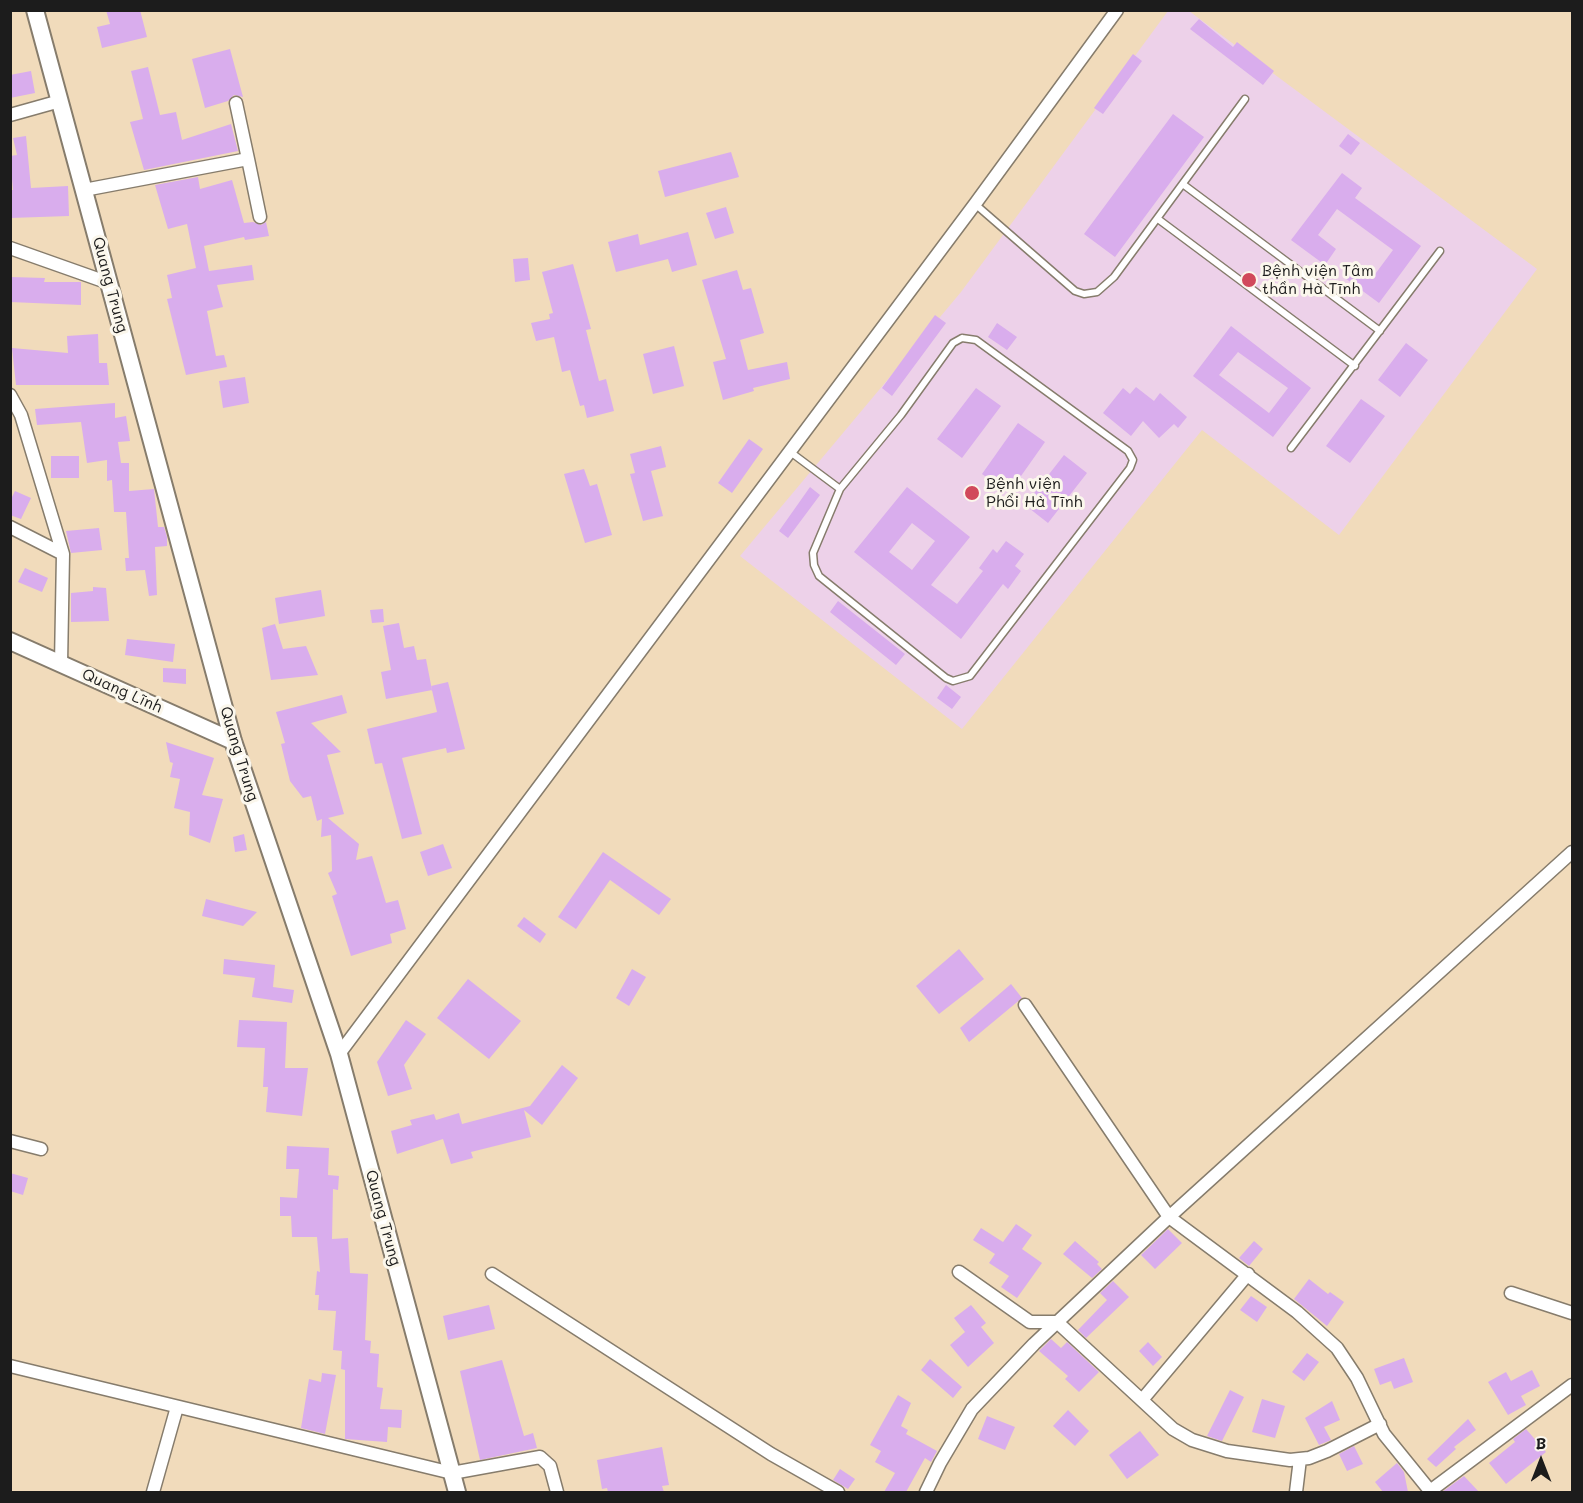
<!DOCTYPE html>
<meta charset="utf-8">
<style>
body{margin:0}
#map{position:relative;width:1583px;height:1503px;overflow:hidden;background:#f1dbbb;font-family:Mali,sans-serif}
canvas{display:block}
.frame{position:absolute;inset:0;border:12px solid #1c1c1c;pointer-events:none}
.north{position:absolute;left:1511px;top:1431px;width:60px;height:60px;-webkit-text-stroke:4px #fbf7ec;paint-order:stroke;rotate:0deg;font-size:16px;font-weight:700;line-height:24px;text-align:center;color:#1c1c1c}
.north::after{content:'';display:block;margin:auto;width:21px;height:27px;background:#1c1c1c;clip-path:polygon(50% 0,100% 100%,50% 72%,0 100%)}
</style>
<div id="map">
<canvas width="1583" height="1503"></canvas>
<div class="frame"></div>
<div class="north">B</div>
</div>
<script>
const ctx = document.querySelector('canvas').getContext('2d');
ctx.lineJoin = 'round';
function paint(path, color) { ctx.fillStyle = color; ctx.fill(path, 'evenodd'); }
const poly = rows => new Path2D(rows.map(r => 'M' + r).join(''));
function stroke(path, color, width, dash) { ctx.strokeStyle = color; ctx.lineWidth = width; ctx.lineCap = dash ? 'butt' : 'round'; ctx.setLineDash(dash || []); ctx.stroke(path); }
function label(font, color, halo, rows, align = 'center') {
  ctx.font = font + ' Mali,sans-serif'; ctx.lineWidth = 6; ctx.setLineDash([]); ctx.textBaseline = 'middle'; ctx.strokeStyle = halo; ctx.fillStyle = color; for (const [text, x, y, turn = 0] of rows) {
    ctx.save(); ctx.translate(x, y); ctx.rotate((+turn || 0) * Math.PI / 180); ctx.textAlign = isNaN(turn) ? turn : align; if (halo) ctx.strokeText(text, 0, 0); ctx.fillText(text, 0, 0); ctx.restore();
  }
}
paint(poly([
 [1168,11,1189,11,1537,269,1339,535,1202,430,962,729,740,556,961,292]
]), '#edd1e9');
paint(poly([
 [106,10,140,10,147,37,102,48,97,27,110,24],
 [1199,19,1233,47,1237,42,1274,71,1263,85,1190,29],
 [230,49,243,97,234,95,228,101,205,108,192,59],
 [1133,54,1142,61,1103,114,1094,108],
 [148,67,160,115,176,112,182,140,231,124,238,151,144,170,130,122,143,119,131,71],
 [31,71,35,93,10,98,10,75],
 [1173,114,1204,137,1115,257,1084,234],
 [1348,134,1360,143,1351,155,1339,146],
 [26,136,31,188,68,186,69,216,10,218,10,190,13,190,10,156,17,155,13,138],
 [731,152,739,177,665,197,658,171],
 [1342,173,1362,188,1355,198,1421,246,1379,303,1345,278,1355,264,1373,277,1393,250,1337,209,1318,235,1336,249,1325,265,1291,240],
 [198,177,200,189,232,180,244,223,253,222,261,225,266,222,269,236,245,240,244,237,204,246,209,271,252,265,254,280,217,285,223,307,207,311,216,356,224,355,227,367,186,375,167,299,172,298,167,275,196,268,187,224,168,229,155,185],
 [726,207,734,233,715,239,706,213],
 [688,232,697,265,672,272,668,259,616,272,608,242,638,234,640,245],
 [528,258,530,280,515,282,513,259],
 [573,264,591,329,586,330,599,381,606,379,614,411,587,418,584,405,580,406,570,370,562,372,554,337,536,341,531,323,550,319,549,314,553,313,542,272],
 [737,270,743,290,751,288,764,333,740,340,748,370,787,362,790,379,753,388,754,391,723,400,713,362,726,359,702,280],
 [10,277,45,278,44,282,81,282,81,305,10,302],
 [935,315,946,323,892,396,882,388],
 [997,323,1017,337,1007,350,988,337],
 [1231,326,1311,388,1273,437,1193,376],
 [1238,352,1288,388,1269,413,1219,375],
 [98,334,99,363,107,363,109,385,16,385,12,348,68,353,67,336],
 [1406,343,1428,360,1400,397,1378,380],
 [674,346,684,386,653,394,643,354],
 [245,377,249,403,223,408,219,381],
 [1136,387,1154,401,1160,393,1187,417,1178,428,1174,424,1159,438,1143,421,1131,436,1103,413,1123,388,1130,394],
 [976,388,1001,406,962,458,937,439],
 [1361,399,1385,416,1350,463,1326,446],
 [115,403,115,418,126,416,130,441,118,442,121,463,129,463,129,491,154,489,158,527,164,527,167,537,167,546,155,547,157,595,149,596,145,570,126,571,125,558,129,558,126,512,114,512,112,480,107,481,107,460,87,463,81,422,37,425,35,409],
 [1018,423,1045,442,1009,493,982,474],
 [749,439,763,449,732,493,718,483],
 [661,446,666,467,651,471,663,516,643,521,630,474,635,473,630,454],
 [1064,455,1087,473,1048,523,1025,505],
 [51,456,79,456,79,478,51,478],
 [584,469,590,486,597,484,612,535,585,543,564,474],
 [810,487,820,495,788,538,779,531],
 [907,487,970,537,931,585,957,604,983,571,979,568,993,549,997,553,1006,541,1024,554,1015,566,1021,571,1008,589,1003,584,961,639,854,552],
 [912,523,935,541,912,570,889,552],
 [15,491,31,498,21,519,10,515,10,501],
 [99,528,102,550,71,553,66,531],
 [25,568,48,578,42,592,18,582],
 [93,587,106,588,109,621,71,622,71,593,93,591],
 [321,590,325,616,279,624,275,598],
 [838,601,905,654,896,665,830,612],
 [383,609,384,622,372,623,370,610],
 [399,623,404,648,414,646,417,660,426,659,432,690,386,699,381,672,391,670,383,626],
 [275,624,283,649,306,646,318,675,271,680,262,628],
 [127,639,175,644,173,662,125,655],
 [163,668,186,669,186,684,163,682],
 [448,682,465,749,447,753,446,748,402,758,422,834,402,839,382,763,375,764,367,729,437,712,431,686],
 [946,685,961,697,952,709,937,698],
 [342,695,347,713,311,723,341,752,327,755,344,814,328,818,359,844,356,860,372,856,386,903,398,900,406,929,390,934,392,943,351,956,332,896,337,894,328,873,332,871,331,835,321,837,322,819,317,821,311,796,303,798,290,781,281,744,285,743,276,712],
 [166,742,214,758,202,795,223,799,210,843,189,835,190,812,174,808,180,779,170,777,173,763,170,762],
 [244,834,247,850,235,852,233,837],
 [443,844,452,868,428,876,420,852],
 [603,852,671,899,659,915,610,880,576,929,558,917],
 [206,899,257,912,243,926,202,916],
 [524,917,546,934,540,943,517,926],
 [959,949,984,979,939,1014,916,986],
 [224,959,275,965,273,987,294,990,292,1003,252,997,255,978,223,974],
 [632,969,646,977,629,1006,616,998],
 [468,979,521,1021,489,1059,437,1018],
 [1011,984,1022,998,969,1042,960,1028],
 [239,1020,287,1022,285,1068,308,1068,302,1116,266,1112,268,1087,263,1087,265,1048,237,1047],
 [406,1020,426,1034,404,1065,412,1089,388,1096,377,1062],
 [562,1065,578,1078,542,1125,524,1110,531,1137,471,1152,473,1158,451,1164,443,1139,397,1154,391,1131,412,1125,410,1120,434,1114,436,1120,459,1113,462,1124,530,1106],
 [287,1146,329,1148,328,1175,339,1176,338,1190,333,1189,332,1239,348,1238,350,1273,368,1274,365,1340,371,1341,370,1353,379,1354,377,1387,383,1388,380,1409,402,1410,401,1428,388,1427,387,1442,345,1439,345,1370,341,1369,342,1351,333,1350,336,1311,318,1310,319,1295,315,1295,317,1271,320,1272,317,1237,292,1237,291,1216,280,1216,280,1197,297,1198,299,1169,286,1169],
 [10,1173,28,1178,23,1195,10,1191],
 [1016,1224,1032,1235,1022,1249,1042,1263,1017,1298,1001,1287,1009,1276,989,1263,995,1254,973,1240,981,1228,1003,1242],
 [1168,1229,1182,1243,1155,1269,1141,1255],
 [1075,1241,1099,1262,1097,1264,1102,1269,1092,1278,1063,1254],
 [1254,1241,1263,1249,1249,1266,1239,1258],
 [1309,1279,1328,1294,1330,1292,1344,1302,1327,1326,1294,1299],
 [1113,1281,1129,1297,1086,1338,1078,1330,1107,1300,1100,1293],
 [1251,1296,1267,1307,1257,1322,1240,1310],
 [489,1305,495,1329,448,1340,443,1316],
 [971,1305,986,1323,981,1327,994,1343,968,1367,950,1345,965,1332,954,1318],
 [1051,1339,1061,1348,1067,1342,1099,1372,1079,1392,1065,1379,1068,1376,1039,1351],
 [1148,1342,1162,1357,1153,1366,1139,1351],
 [1307,1353,1319,1362,1304,1381,1292,1372],
 [1404,1358,1413,1382,1394,1389,1391,1381,1380,1385,1374,1369],
 [930,1359,962,1387,953,1398,921,1370],
 [502,1360,524,1436,533,1433,537,1448,480,1460,460,1371],
 [1532,1370,1540,1386,1521,1396,1526,1405,1508,1415,1488,1382,1506,1372,1511,1381],
 [322,1373,336,1375,325,1434,301,1428,309,1379,321,1382],
 [1230,1390,1244,1397,1222,1441,1207,1436],
 [898,1395,911,1403,901,1426,908,1430,906,1434,937,1451,931,1462,925,1458,906,1492,884,1492,895,1473,875,1462,881,1451,870,1445],
 [1262,1399,1285,1406,1275,1438,1252,1432],
 [1332,1401,1340,1420,1324,1427,1331,1440,1319,1445,1305,1418],
 [1068,1410,1089,1431,1075,1446,1053,1426],
 [987,1416,1015,1427,1005,1450,978,1439],
 [1468,1419,1476,1430,1454,1447,1456,1449,1436,1467,1427,1459],
 [1526,1429,1546,1452,1506,1484,1489,1463,1515,1442,1513,1439],
 [1140,1431,1159,1455,1127,1479,1109,1455],
 [1354,1446,1363,1464,1347,1471,1339,1454],
 [662,1447,669,1485,662,1486,664,1492,608,1492,607,1488,602,1489,597,1460],
 [1397,1463,1404,1472,1408,1492,1383,1492,1375,1482],
 [840,1469,855,1479,848,1489,833,1480],
 [1464,1476,1479,1492,1442,1492]
]), '#d9aded');
const lane = poly([
 [1184,185,1380,331],
 [975,204,1075,291,1084,294,1097,292,1114,277,1245,99],
 [1158,219,1355,366],
 [962,338,976,340,1128,451,1133,460,1130,468,970,676,953,681,946,678,819,576,814,565,813,553,840,489,901,415,953,343,962,338],
 [1291,448,1440,251],
 [789,451,840,489]
]);
const street = poly([
 [236,103,248,159],
 [10,115,60,101],
 [84,190,248,159,260,217],
 [10,248,109,283],
 [10,395,21,415,63,554,61,664],
 [10,527,63,554],
 [1025,1005,1169,1217,1297,1312,1337,1348,1357,1378,1384,1434,1431,1492],
 [339,1054,975,204,1117,10],
 [10,1141,41,1149],
 [959,1272,1030,1322,1057,1322,1173,1429,1192,1440,1227,1451,1290,1460,1309,1458,1327,1451,1380,1424],
 [492,1274,771,1454,838,1492],
 [1511,1293,1572,1313],
 [10,1366,452,1473,540,1457,550,1466,557,1492],
 [1142,1400,1248,1274],
 [1430,1491,1572,1385],
 [153,1492,177,1407],
 [926,1492,940,1463,972,1409,1034,1344,1169,1217,1572,852],
 [1296,1492,1300,1459]
]);
const secondary = poly([
 [35,10,233,741,339,1054,457,1492],
 [10,641,233,741]
]);
stroke(lane, '#867c6c', 9);
stroke(street, '#867c6c', 15);
stroke(secondary, '#867c6c', 20);
stroke(lane, '#fff', 6);
stroke(street, '#fff', 12);
stroke(secondary, '#fff', 16);
for (const [x, y, r, color] of [
 [1249,280,8,"#d1495b"],
 [972,493,8,"#d1495b"]
]) { const dot = new Path2D(); dot.arc(x, y, r, 0, 2 * Math.PI); ctx.fillStyle = color; ctx.fill(dot); stroke(dot, '#fbf7ec', 2); }
label('16px', '#1c1c1c', '#fbf7ec', [
 ["Bệnh viện Tâm",1262,271],
 ["thần Hà Tĩnh",1262,289],
 ["Bệnh viện",986,484],
 ["Phổi Hà Tĩnh",986,502]
], 'left');
label('16px', '#1c1c1c', '#fbf7ec', [
 ["Quang Trung",110,285,75],
 ["Quang Lĩnh",122,691,24],
 ["Quang Trung",239,754,73],
 ["Quang Trung",383,1218,75]
]);
</script>
